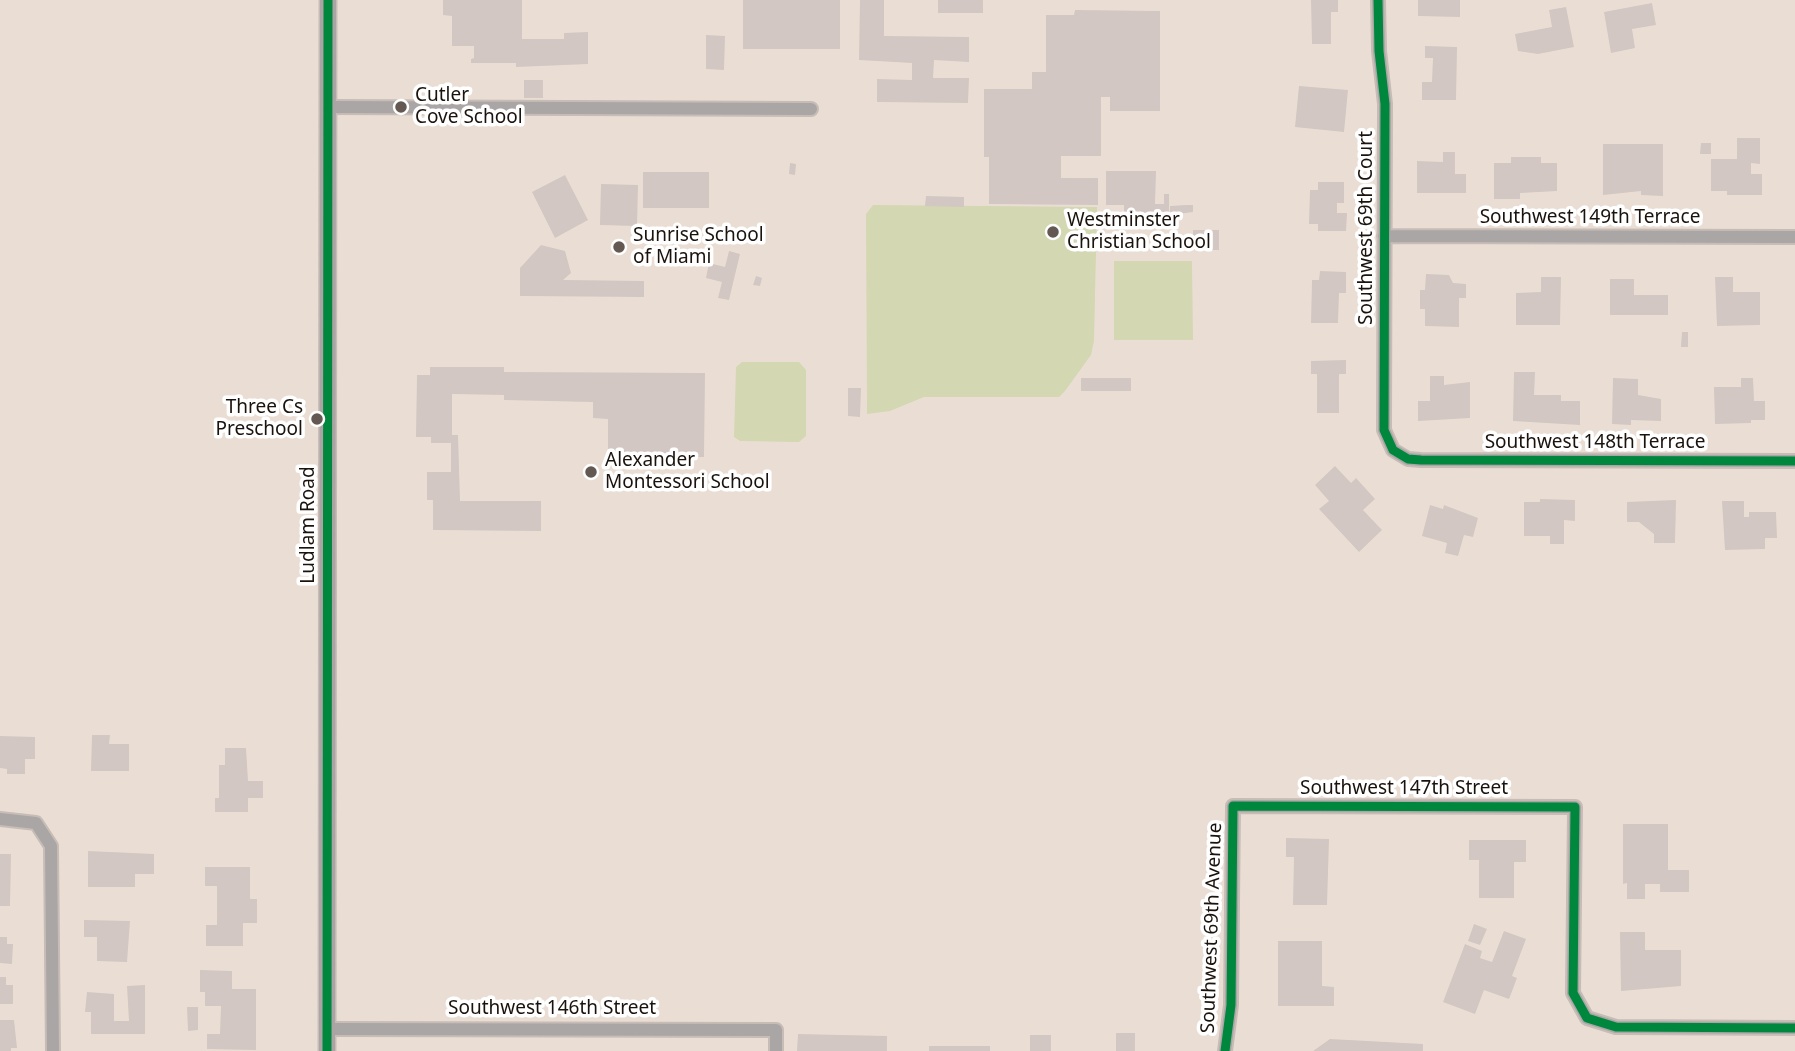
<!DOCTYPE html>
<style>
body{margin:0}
canvas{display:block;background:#eaded4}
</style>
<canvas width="1795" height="1051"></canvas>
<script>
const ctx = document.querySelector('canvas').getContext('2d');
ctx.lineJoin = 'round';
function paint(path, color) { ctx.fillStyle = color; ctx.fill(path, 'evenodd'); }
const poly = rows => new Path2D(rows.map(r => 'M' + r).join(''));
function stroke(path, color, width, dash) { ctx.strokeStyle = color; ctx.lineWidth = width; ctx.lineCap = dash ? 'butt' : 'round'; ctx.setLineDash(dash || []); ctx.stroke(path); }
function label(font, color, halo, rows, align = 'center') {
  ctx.font = font + ' "Noto Sans",sans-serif'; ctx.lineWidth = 7; ctx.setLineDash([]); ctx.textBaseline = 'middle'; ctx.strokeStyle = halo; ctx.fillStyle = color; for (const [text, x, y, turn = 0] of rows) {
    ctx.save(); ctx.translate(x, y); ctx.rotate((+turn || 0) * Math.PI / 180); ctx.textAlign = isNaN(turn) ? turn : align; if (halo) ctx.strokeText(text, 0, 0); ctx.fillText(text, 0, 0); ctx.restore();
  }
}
paint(poly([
 [873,205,1097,207,1094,341,1091,355,1065,391,1059,397,924,397,890,411,867,414,866,214],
 [1114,261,1192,261,1193,340,1114,340],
 [742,362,799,362,806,370,806,436,799,442,740,441,734,437,736,367]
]), '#d3d7b2');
paint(poly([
 [443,0,522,0,522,39,564,39,564,33,588,32,588,64,516,67,516,63,471,63,471,59,474,58,474,46,452,46,452,16,443,15],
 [743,0,840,0,840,49,743,49],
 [860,0,884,0,884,36,969,37,969,62,934,60,933,78,969,78,968,103,877,102,877,79,912,80,912,63,859,60],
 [938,0,983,0,983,13,938,13],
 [1311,0,1338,0,1338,12,1331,12,1331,44,1312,44],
 [1418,0,1460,0,1460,17,1418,16],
 [1652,3,1656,25,1632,29,1635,48,1611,53,1604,12],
 [1566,7,1574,47,1538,54,1518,51,1515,34,1552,27,1549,10],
 [1075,10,1160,11,1160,111,1110,111,1110,97,1101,97,1101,156,1061,156,1061,178,1098,178,1098,205,989,204,989,157,984,157,984,89,1032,89,1032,72,1046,72,1046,15,1074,15],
 [706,35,725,36,724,70,706,69],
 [1425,46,1457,47,1456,100,1422,100,1422,82,1432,82,1433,58,1425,58],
 [524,80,543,80,543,98,524,98],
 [1299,86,1348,90,1344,132,1295,127],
 [1737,138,1760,138,1760,164,1751,163,1751,174,1762,174,1762,195,1727,195,1727,191,1711,191,1711,159,1737,159],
 [1701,143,1711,143,1711,154,1700,154],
 [1603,144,1663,144,1663,196,1641,195,1641,191,1603,195],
 [1443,152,1455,152,1455,174,1466,174,1466,193,1417,193,1417,161,1443,162],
 [1511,157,1541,157,1541,163,1557,163,1557,191,1520,193,1520,199,1494,199,1494,163,1511,163],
 [790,163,796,164,795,175,789,174],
 [1106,171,1156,171,1155,204,1164,204,1164,194,1169,194,1169,216,1124,216,1124,205,1106,205],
 [643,172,709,172,709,208,643,208],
 [565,175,588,220,555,238,532,192],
 [1318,182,1344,182,1344,203,1337,203,1337,213,1347,213,1346,231,1318,231,1318,224,1309,224,1310,190,1318,190],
 [601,184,638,185,637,226,600,225],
 [926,196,964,197,964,207,925,206],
 [1187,205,1193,205,1193,212,1170,215,1170,206],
 [1193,230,1219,230,1219,250,1193,250],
 [541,245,565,251,571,273,563,280,644,281,644,297,520,296,520,268],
 [729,251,740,254,729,300,718,298,722,282,706,278,709,263,725,267],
 [1320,271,1346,272,1346,293,1339,293,1338,323,1311,323,1312,280,1319,280],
 [1426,274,1449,275,1453,283,1466,284,1466,298,1459,298,1459,327,1425,326,1425,309,1420,309,1420,290,1425,290],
 [756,276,762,278,760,286,753,285],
 [1541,277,1561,277,1560,325,1516,325,1516,293,1541,292],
 [1715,277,1733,277,1733,292,1760,292,1760,325,1717,326],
 [1610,279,1634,279,1634,295,1668,295,1668,315,1610,315],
 [1682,332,1688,332,1688,347,1681,347],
 [1346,360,1346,374,1339,374,1339,413,1317,413,1317,374,1311,374,1311,361],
 [430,367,504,367,504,372,705,373,704,457,608,456,608,419,593,418,593,402,504,400,504,395,452,394,452,435,458,435,460,501,541,501,541,531,433,530,433,500,427,500,427,472,451,472,451,443,431,443,431,437,416,437,417,375,430,375],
 [1514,372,1535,372,1534,395,1561,395,1561,401,1580,401,1580,425,1513,421],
 [1430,376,1444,376,1444,385,1470,382,1470,418,1418,421,1418,401,1430,401],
 [1081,378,1131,378,1131,391,1081,391],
 [1613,378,1638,379,1638,395,1661,399,1661,421,1631,420,1631,425,1612,424],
 [1741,378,1753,378,1754,401,1765,401,1765,420,1751,420,1751,423,1715,424,1714,387,1741,387],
 [848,388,861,388,860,417,848,416],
 [1335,466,1351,483,1356,478,1375,499,1363,510,1382,530,1359,552,1319,509,1329,501,1315,485],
 [1540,499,1575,500,1575,521,1564,520,1564,544,1550,544,1550,536,1524,536,1524,502,1540,502],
 [1676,500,1675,543,1654,543,1654,534,1639,522,1627,522,1627,502],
 [1722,501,1744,501,1744,517,1749,517,1749,512,1776,512,1777,538,1765,538,1765,549,1725,550],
 [1430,505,1443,509,1444,505,1478,518,1473,537,1464,535,1458,556,1445,553,1447,543,1422,536],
 [92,735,110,735,109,744,129,744,129,771,91,771],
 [0,736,35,737,35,759,25,759,25,774,7,774,7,769,0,768],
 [225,748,246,748,248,781,263,781,263,798,248,798,248,812,215,812,215,798,219,798,219,765,225,765],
 [1623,824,1668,824,1668,870,1689,870,1689,892,1660,892,1660,884,1645,884,1645,899,1627,899,1627,883,1623,884],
 [1286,838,1329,839,1327,905,1293,905,1294,857,1286,857],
 [1469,840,1526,840,1526,862,1514,862,1514,898,1479,898,1479,860,1469,860],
 [88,851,154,854,154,874,135,874,135,887,88,887],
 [0,854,11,854,10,906,0,906],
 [205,867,250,867,250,899,257,899,257,923,243,923,243,946,206,946,206,925,217,925,217,886,205,886],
 [84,920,130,921,127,962,97,961,97,937,84,937],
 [1474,924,1487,929,1480,945,1468,941],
 [1504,931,1526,939,1512,976,1517,978,1509,999,1484,990,1475,1014,1443,1002,1465,944,1482,951,1480,958,1492,962],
 [1620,932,1645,932,1645,950,1681,950,1681,986,1621,991],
 [0,937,7,937,7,944,13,944,12,964,0,963],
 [1278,941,1322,941,1322,986,1334,987,1334,1006,1278,1006],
 [200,970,232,971,232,989,256,989,256,1050,207,1049,207,1034,220,1034,221,1006,205,1006,205,992,200,992],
 [0,977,6,977,6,985,13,985,13,1004,0,1004],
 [145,985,145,1034,91,1034,91,1012,85,1012,87,992,114,994,114,1021,129,1021,127,986],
 [187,1007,198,1007,198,1030,188,1031],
 [0,1020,14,1020,17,1048,11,1048,11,1051,0,1051],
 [1116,1033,1135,1033,1135,1051,1116,1051],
 [798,1034,887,1036,887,1051,797,1051],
 [1030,1035,1051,1035,1051,1051,1030,1051],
 [1330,1039,1423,1044,1423,1051,1313,1051],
 [929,1046,990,1046,990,1051,929,1051]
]), '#d2c7c2');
const street = poly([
 [1378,0,1379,51,1385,104,1384,430,1393,450,1408,459,1421,460,1795,461],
 [328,107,811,109],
 [1384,236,1795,237],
 [0,819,36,823,51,846,53,1051],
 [327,1029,776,1030,776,1051],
 [1225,1051,1231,1005,1233,806,1575,807,1573,993,1587,1018,1616,1027,1795,1028]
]);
const secondary = poly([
 [327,1051,328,0]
]);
stroke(street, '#c7bdb6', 16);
stroke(secondary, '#c7bdb6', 19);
stroke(street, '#aaa6a6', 12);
stroke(secondary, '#aaa5a4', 16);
stroke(poly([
 [1378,0,1379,51,1385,104,1384,430,1393,450,1408,459,1421,460,1795,461],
 [327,1051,328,0],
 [1225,1051,1231,1005,1233,806,1575,807,1573,993,1587,1018,1616,1027,1795,1028]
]), '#00873e', 9);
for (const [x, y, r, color] of [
 [401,107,7,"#635952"],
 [1053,232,7,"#635952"],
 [619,247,7,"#635952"],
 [317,419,7,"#635952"],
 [591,472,7,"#635952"]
]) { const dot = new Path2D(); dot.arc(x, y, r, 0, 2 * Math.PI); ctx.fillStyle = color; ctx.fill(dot); stroke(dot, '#fff', 2.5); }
label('19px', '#1a120c', '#fff', [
 ["Cutler",415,96],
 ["Cove School",415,118],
 ["Westminster",1067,221],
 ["Christian School",1067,243],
 ["Sunrise School",633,236],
 ["of Miami",633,258],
 ["Three Cs",303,408,"right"],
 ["Preschool",303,430,"right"],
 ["Alexander",605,461],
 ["Montessori School",605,483]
], 'left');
label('19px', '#1a120c', '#fff', [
 ["Southwest 149th Terrace",1590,218],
 ["Southwest 69th Court",1367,228,-90],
 ["Southwest 148th Terrace",1595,443],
 ["Ludlam Road",309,525,-90],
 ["Southwest 147th Street",1404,789],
 ["Southwest 69th Avenue",1212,928,-88],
 ["Southwest 146th Street",552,1009]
]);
</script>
